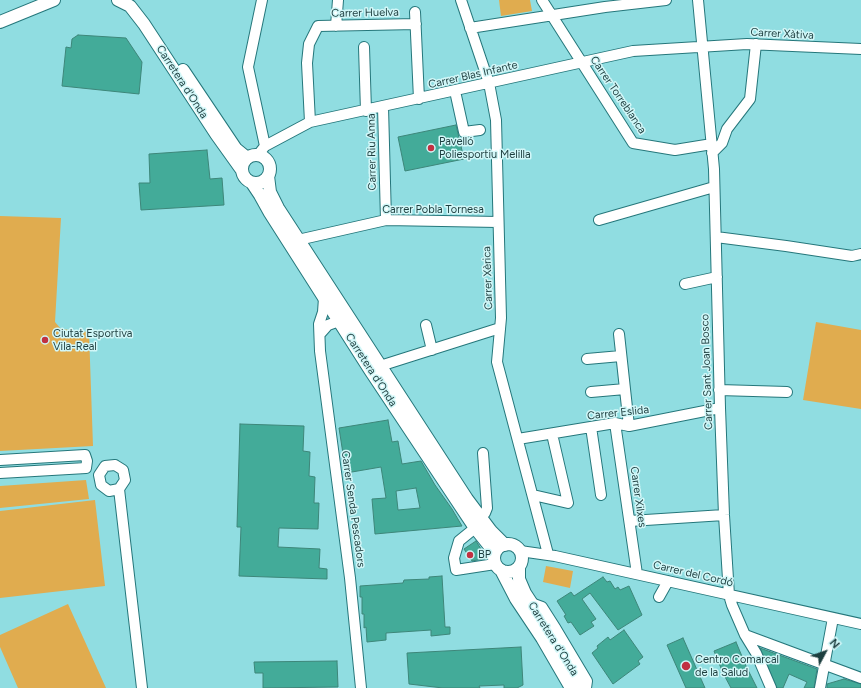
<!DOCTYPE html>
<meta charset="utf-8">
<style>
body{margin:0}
#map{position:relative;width:861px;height:688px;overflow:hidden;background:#90dde1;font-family:Figtree,sans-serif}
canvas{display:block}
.north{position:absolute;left:805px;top:632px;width:40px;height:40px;-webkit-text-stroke:3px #d2f7f8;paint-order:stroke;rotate:49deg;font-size:11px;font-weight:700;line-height:16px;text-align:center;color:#1d3e3f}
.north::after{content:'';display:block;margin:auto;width:14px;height:18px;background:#1d3e3f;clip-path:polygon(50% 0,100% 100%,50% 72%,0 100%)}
</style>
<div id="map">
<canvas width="861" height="688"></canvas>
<div class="north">N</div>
</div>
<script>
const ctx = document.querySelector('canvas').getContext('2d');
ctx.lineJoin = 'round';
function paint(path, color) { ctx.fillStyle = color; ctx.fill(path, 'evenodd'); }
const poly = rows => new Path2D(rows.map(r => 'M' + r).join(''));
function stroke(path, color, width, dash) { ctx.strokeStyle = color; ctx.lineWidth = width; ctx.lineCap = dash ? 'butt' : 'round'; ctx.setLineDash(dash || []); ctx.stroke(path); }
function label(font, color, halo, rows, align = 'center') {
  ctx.font = font + ' Figtree,sans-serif'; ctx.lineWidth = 3; ctx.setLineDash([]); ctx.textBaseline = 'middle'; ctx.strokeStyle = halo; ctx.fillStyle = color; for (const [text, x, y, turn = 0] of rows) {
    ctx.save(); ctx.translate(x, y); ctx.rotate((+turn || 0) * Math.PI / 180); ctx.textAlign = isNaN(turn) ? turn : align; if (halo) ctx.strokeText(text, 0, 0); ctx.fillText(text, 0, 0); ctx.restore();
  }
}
paint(poly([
 [499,0,530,0,532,11,501,16],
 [0,216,61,218,55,322,61,329,89,332,93,446,0,451],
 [816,322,861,330,861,409,803,400],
 [86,480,89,499,0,508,0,486],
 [95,500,105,586,0,598,0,511],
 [546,566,573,571,570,588,543,582],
 [68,604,106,688,18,688,0,647,0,635]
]), '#e0ac4f');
const building = poly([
 [78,35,126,38,142,62,139,94,62,86,66,47,71,48,72,39,78,35],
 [456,125,464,159,405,171,398,137,456,125],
 [207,150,210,179,222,178,224,205,141,210,139,183,150,183,149,154,207,150],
 [388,420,392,442,398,441,402,464,421,461,435,485,452,509,462,526,375,534,372,499,386,498,381,467,346,473,339,428,388,420],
 [416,488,420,508,398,510,396,491,416,488],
 [240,424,304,426,303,451,310,452,309,476,315,477,314,503,319,503,318,529,279,528,278,547,320,549,319,568,327,569,327,579,239,576,241,527,237,527,240,424],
 [476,541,486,557,483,559,472,561,464,549,476,541],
 [442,576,445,627,450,627,450,634,431,636,431,630,386,633,386,640,367,642,366,627,364,628,364,614,362,614,362,597,360,597,360,586,403,583,404,580,429,579,429,577,442,576],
 [603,577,607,582,610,581,615,589,618,587,620,590,629,586,642,615,618,630,590,593,582,599,596,619,591,622,594,626,580,635,571,622,568,623,564,616,566,615,557,601,571,592,574,596,603,577],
 [624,630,643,657,638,661,640,664,613,684,592,653,598,648,597,646,608,637,610,640,624,630],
 [683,638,705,688,686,688,667,645,683,638],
 [736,642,746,666,757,688,731,688,723,673,714,651,736,642],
 [521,647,523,685,517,688,504,688,504,685,479,686,480,688,443,688,409,684,407,653,521,647],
 [760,648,817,669,814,688,804,688,807,682,789,674,783,688,777,688,760,648],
 [337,661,338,687,263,688,263,673,255,673,254,662,337,661],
 [844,679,861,684,861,688,827,688,827,684,844,679]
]);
paint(building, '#43ab99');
stroke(building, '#3d8679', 1);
const minor = poly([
 [262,0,248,67,265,146],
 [461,0,489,83,496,120,501,318,497,362,548,554],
 [542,0,633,143,675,150,712,144],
 [698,0,714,169,720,408,724,515,729,595,732,605,745,635,756,653,771,688],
 [415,12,419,99],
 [336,26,338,0],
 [470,28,605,7,666,0],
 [364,47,366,111],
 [455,91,464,132,480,130],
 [383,107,386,220],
 [310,122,307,63,309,44,318,26,416,24],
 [712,153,722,143,727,129,750,99,756,44],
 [258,155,265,146,310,122,633,51,747,44,861,49],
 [599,220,714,187],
 [716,237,786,246,852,256,861,254],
 [298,240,386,220,498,222],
 [685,284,717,277],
 [324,298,323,312,319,324,320,351,350,578,361,688],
 [426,325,432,350],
 [320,334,328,325,339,321],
 [619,334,629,426],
 [587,359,621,356],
 [380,366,500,328],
 [719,390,787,392],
 [591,392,625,389],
 [615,423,637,574],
 [591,427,601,495],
 [518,439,615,423,629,426,720,408],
 [0,460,85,455,87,461,86,468,0,473],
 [115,465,123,470,125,480,119,489,109,491,101,485,99,475,105,466,115,465],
 [119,489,142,688],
 [533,495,568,503,552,434],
 [480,517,485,513,487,508,483,453],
 [630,521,724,515],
 [475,528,459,541,454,558,456,570,495,564],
 [520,551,555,556,861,624],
 [659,597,668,581],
 [531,603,542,607,556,629,587,681,586,688],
 [745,635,861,678],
 [820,688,833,618]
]);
const major = poly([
 [118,0,130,6,144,24,216,134,241,169],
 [0,22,54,0],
 [183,70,236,149,247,158],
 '242 169a14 14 0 1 1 28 0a14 14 0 1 1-28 0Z',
 [268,176,270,192,278,208,467,499,491,531,505,545],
 [252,183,260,195,270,213,370,370,459,504,475,528,495,553],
 '494 558a14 14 0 1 1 28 0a14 14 0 1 1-28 0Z',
 [519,567,519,579,525,593,551,633,583,688],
 [501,570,516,599,542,638,571,688]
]);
stroke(minor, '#25777b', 12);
stroke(major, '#25777b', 14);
stroke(minor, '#fff', 10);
stroke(major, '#fff', 12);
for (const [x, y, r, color] of [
 [431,148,4,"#c13141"],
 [45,340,4,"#c13141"],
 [470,555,4,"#c13141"],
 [686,666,5,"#c13141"]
]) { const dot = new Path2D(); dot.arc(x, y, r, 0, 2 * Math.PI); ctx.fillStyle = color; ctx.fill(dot); stroke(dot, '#d2f7f8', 1.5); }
label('11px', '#1d3e3f', '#d2f7f8', [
 ["Carrer Huelva",365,13,-1],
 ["Carrer Xàtiva",782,34,3],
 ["Carrer Blas Infante",473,75,-13],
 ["Carretera d'Onda",182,82,57],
 ["Carrer Torreblanca",618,95,56],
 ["Carrer Riu Anna",372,152,-91],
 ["Carrer Pobla Tornesa",433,210],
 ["Carrer Xèrica",488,278,-92],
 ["Carretera d'Onda",371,370,57],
 ["Carrer Sant Joan Bosco",707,372,-92],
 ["Carrer Eslida",618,413,-6],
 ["Carrer Xilxes",638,497,82],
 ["Carrer Senda Pescadors",353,509,82],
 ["Carrer del Cordó",693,574,13],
 ["Carretera d'Onda",553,639,58]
]);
label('11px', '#1d3e3f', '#d2f7f8', [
 ["Pavelló",439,142],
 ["Poliesportiu Melilla",439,155],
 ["Ciutat Esportiva",53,334],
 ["Vila-Real",53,347],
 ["BP",478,555],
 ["Centro Comarcal",695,660],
 ["de la Salud",695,673]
], 'left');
</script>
